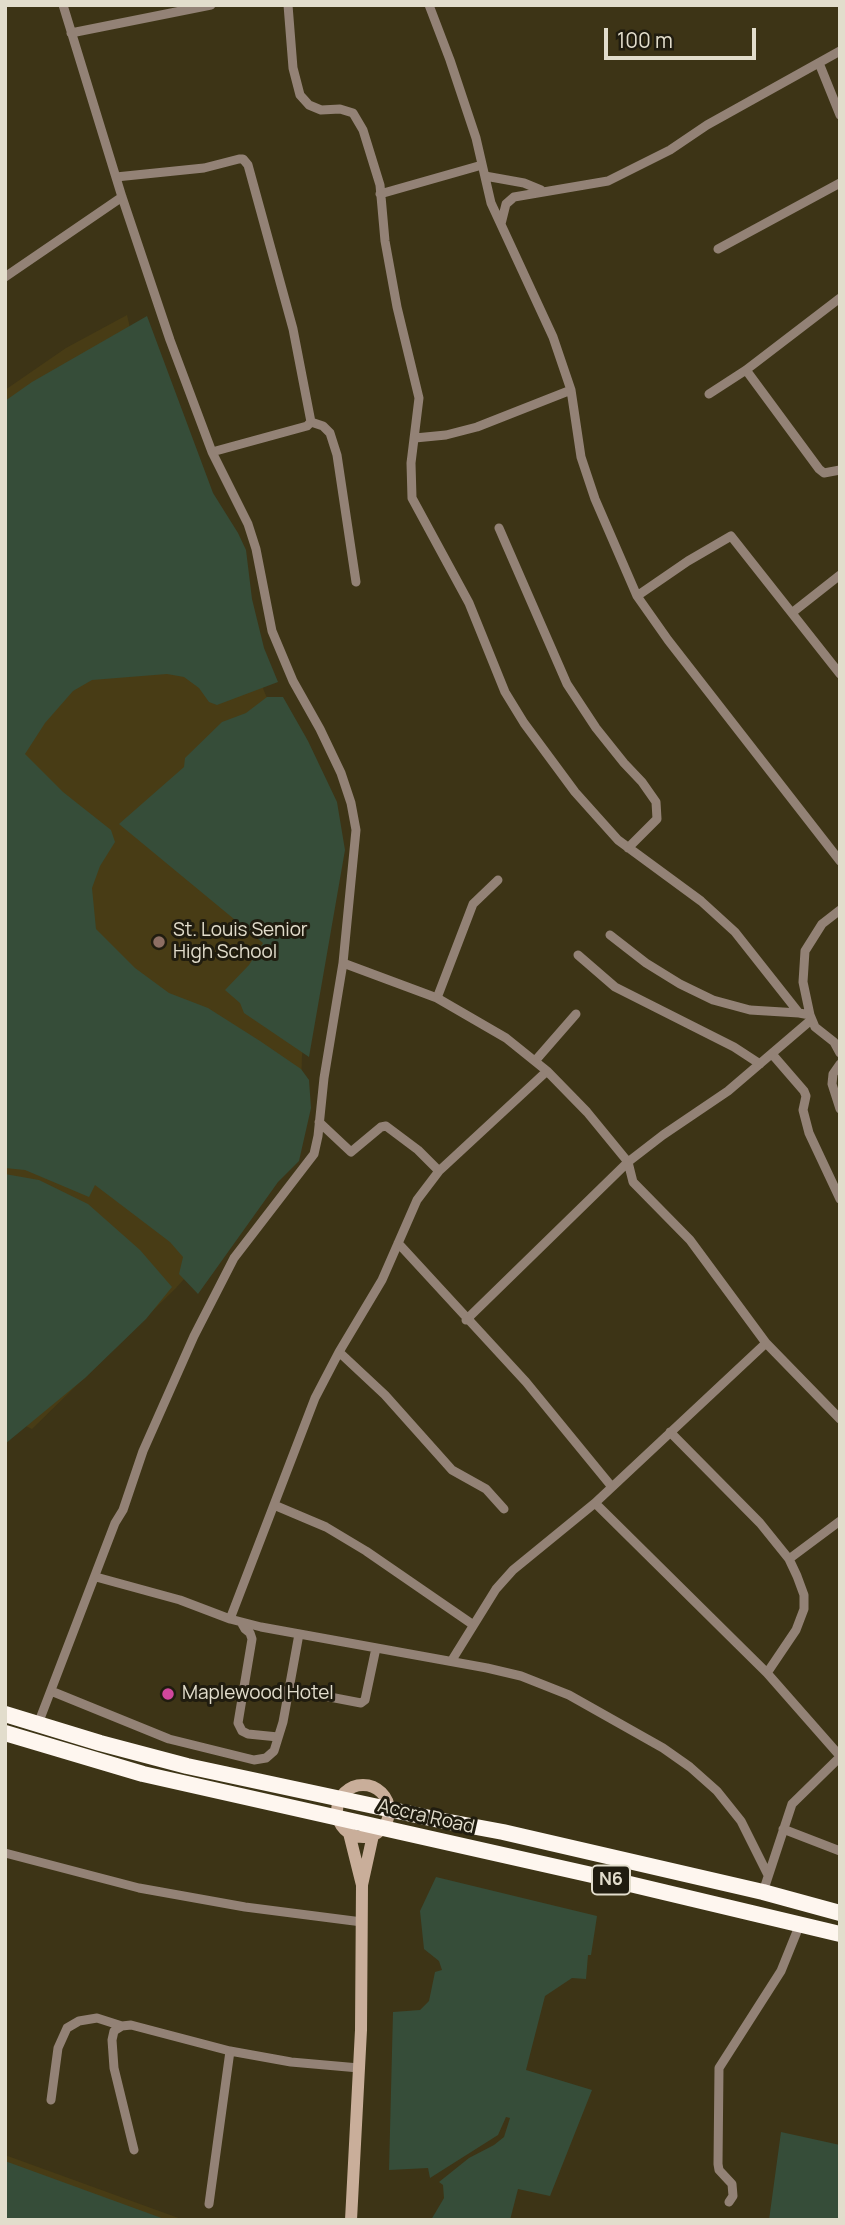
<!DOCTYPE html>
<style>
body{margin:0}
#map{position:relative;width:845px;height:2225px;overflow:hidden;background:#3d3416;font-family:Manrope,sans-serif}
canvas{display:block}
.frame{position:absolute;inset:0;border:7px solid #e2ddcc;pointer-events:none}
.scale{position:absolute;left:604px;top:28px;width:152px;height:32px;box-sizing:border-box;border:4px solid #e2ddcc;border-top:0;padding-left:9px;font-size:21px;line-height:24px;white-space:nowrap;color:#e2ddcc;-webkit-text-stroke:5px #201c0f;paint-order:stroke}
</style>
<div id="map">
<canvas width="845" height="2225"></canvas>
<div class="frame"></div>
<div class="scale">100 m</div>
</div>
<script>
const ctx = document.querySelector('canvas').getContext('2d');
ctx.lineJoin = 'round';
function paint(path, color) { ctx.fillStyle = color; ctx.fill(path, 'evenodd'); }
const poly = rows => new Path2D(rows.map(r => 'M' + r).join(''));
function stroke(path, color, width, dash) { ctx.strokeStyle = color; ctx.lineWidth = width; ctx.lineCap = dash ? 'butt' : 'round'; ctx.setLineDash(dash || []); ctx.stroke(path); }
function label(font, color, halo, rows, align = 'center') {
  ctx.font = font + ' Manrope,sans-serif'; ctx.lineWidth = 6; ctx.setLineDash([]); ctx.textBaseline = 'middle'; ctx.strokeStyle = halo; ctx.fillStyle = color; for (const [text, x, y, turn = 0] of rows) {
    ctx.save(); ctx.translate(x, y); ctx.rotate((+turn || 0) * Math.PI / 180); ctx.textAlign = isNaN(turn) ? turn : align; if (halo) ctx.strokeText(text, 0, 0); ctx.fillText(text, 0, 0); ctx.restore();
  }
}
paint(poly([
 [127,315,134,345,223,550,264,691,325,828,302,1056,301,1090,272,1181,176,1288,32,1429,20,1423,5,1445,5,390,66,348],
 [5,2155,184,2220,5,2220]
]), '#483c15');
paint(poly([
 [147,316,213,493,238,533,246,550,252,599,264,648,278,682,217,705,209,702,199,688,184,677,167,674,92,680,73,691,45,723,25,754,63,792,111,830,115,842,100,866,92,888,96,929,135,968,169,993,208,1008,260,1041,301,1069,309,1080,311,1108,299,1161,278,1182,198,1294,179,1274,183,1257,170,1242,95,1185,89,1197,25,1170,5,1168,5,401,32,382],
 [267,697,283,697,308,741,337,802,345,850,309,1057,244,1013,240,1003,225,990,249,965,263,943,119,824,184,767,185,758,222,722,246,713],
 [5,1174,39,1180,88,1204,140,1250,172,1287,146,1319,85,1378,5,1444],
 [436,1877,597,1916,591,1955,588,1955,586,1979,572,1978,545,1996,526,2070,592,2090,550,2196,518,2189,510,2220,431,2220,444,2198,443,2185,439,2182,469,2158,494,2145,504,2137,510,2118,506,2117,498,2135,430,2178,428,2168,389,2170,393,2012,420,2010,429,2001,435,1972,442,1970,439,1961,424,1949,420,1911],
 [781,2132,840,2145,840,2220,769,2220],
 [5,2161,167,2220,5,2220]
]), '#364d39');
stroke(poly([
 [288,5,293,68,300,95,309,105,321,110,340,109,353,113,363,130,380,185,385,241,397,307,419,398,411,463,412,498,469,603,505,692,524,723,575,792,618,840,701,901,735,932,799,1013,810,1015],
 [429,5,450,60,476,138,491,203,553,337,571,390,581,457,595,499,637,596,668,640,840,861],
 [71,33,211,5],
 [819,63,840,115],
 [485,176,524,183,541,190],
 [116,177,204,168,239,159,243,159,248,165,293,329,311,422],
 [380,194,482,165],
 [501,224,506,204,514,197,608,181,670,150,707,125,840,51],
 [718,249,840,183],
 [5,277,122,197],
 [746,370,819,469,824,473,840,470],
 [709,394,746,370,840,298],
 [311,422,323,426,330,433,337,455,356,582],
 [415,438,446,435,477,427,571,390],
 [212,452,307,426,311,422],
 [499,528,567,684,596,728,624,763,642,782,656,802,657,819,628,848],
 [637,596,688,561,731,536,840,674],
 [793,612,840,575],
 [840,910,822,924,805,951,803,982,810,1015,815,1027,834,1042,840,1053],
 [610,935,646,963,680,984,713,1000,750,1010,799,1013],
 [578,955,615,987,734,1047,760,1064],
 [343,963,437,998,506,1038,547,1071,587,1112,628,1162,633,1182,690,1240,766,1343,840,1419],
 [437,998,473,904,498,880],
 [772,1054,804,1091,806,1096,803,1110,809,1133,840,1199],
 [535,1061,576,1014],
 [840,1064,833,1074,832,1084,840,1109],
 [319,1122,351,1152,381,1127,386,1126,418,1150,439,1171],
 [398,1243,526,1382,612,1487],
 [466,1320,628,1162,663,1135,728,1091,811,1020],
 [339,1352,385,1395,452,1470,486,1489,504,1509],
 [670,1432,760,1523,789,1559,797,1576,804,1595,804,1609,796,1630,767,1673],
 [595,1503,767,1673,840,1756],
 [274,1505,326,1527,366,1551,472,1624],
 [789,1559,840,1521],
 [96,1577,180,1600,230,1619,261,1627,487,1668,521,1676,569,1695,663,1748,690,1767,717,1791,741,1821,768,1875],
 [230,1619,315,1398,339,1352,382,1280,417,1200,439,1171,547,1071],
 [241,1622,245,1629,250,1633,252,1639,238,1723,242,1731,248,1734,278,1737],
 [452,1660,496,1589,513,1570,595,1503,766,1343],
 [288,1689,361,1703,365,1700,376,1648],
 [51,1691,169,1739,254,1760,266,1758,274,1751,283,1722,299,1634],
 [38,1724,115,1523,123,1510,143,1451,194,1336,234,1258,314,1154,318,1136,324,1078,343,963,356,830,351,803,341,773,320,729,293,681,272,631,256,549,248,524,212,452,170,340,122,197,63,5],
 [783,1829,840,1851],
 [5,1853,139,1888,245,1907,362,1922],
 [763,1892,792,1804,840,1757],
 [51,2100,58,2048,67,2028,79,2021,97,2018,122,2026],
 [134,2150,114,2068,112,2040,114,2031,122,2026,131,2025,230,2051,291,2062,359,2068],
 [729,2202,733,2196,732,2184,719,2170,718,2164,719,2068,781,1971,800,1924],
 [209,2204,230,2051]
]), '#938276', 9);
stroke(poly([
 '337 1811a26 26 0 1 1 52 0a26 26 0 1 1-52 0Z',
 [349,1833,362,1885],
 [351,2220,361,2030,362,1885,373,1835]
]), '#c9ae9a', 12);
stroke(poly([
 [5,1714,100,1743,187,1766,444,1821,503,1832,763,1892,840,1913],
 [5,1733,143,1774,592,1875,840,1934]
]), '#fef6ef', 16);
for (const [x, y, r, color] of [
 [159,942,7,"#8d6e63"],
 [168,1694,7,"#d1479c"]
]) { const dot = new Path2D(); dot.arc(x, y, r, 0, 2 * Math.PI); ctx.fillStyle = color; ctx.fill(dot); stroke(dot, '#201c0f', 2.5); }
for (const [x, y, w] of [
 [611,1880,38]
]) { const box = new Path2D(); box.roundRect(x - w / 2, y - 14.5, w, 29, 5); ctx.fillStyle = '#201c0f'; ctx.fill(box); stroke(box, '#e2ddcc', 2); }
label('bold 18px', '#e2ddcc', null, [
 ["N6",611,1880]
]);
label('19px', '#e2ddcc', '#201c0f', [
 ["St. Louis Senior",173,931],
 ["High School",173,953],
 ["Maplewood Hotel",182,1694]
], 'left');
label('19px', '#e2ddcc', '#201c0f', [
 ["Accra Road",426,1817,13]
]);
</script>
